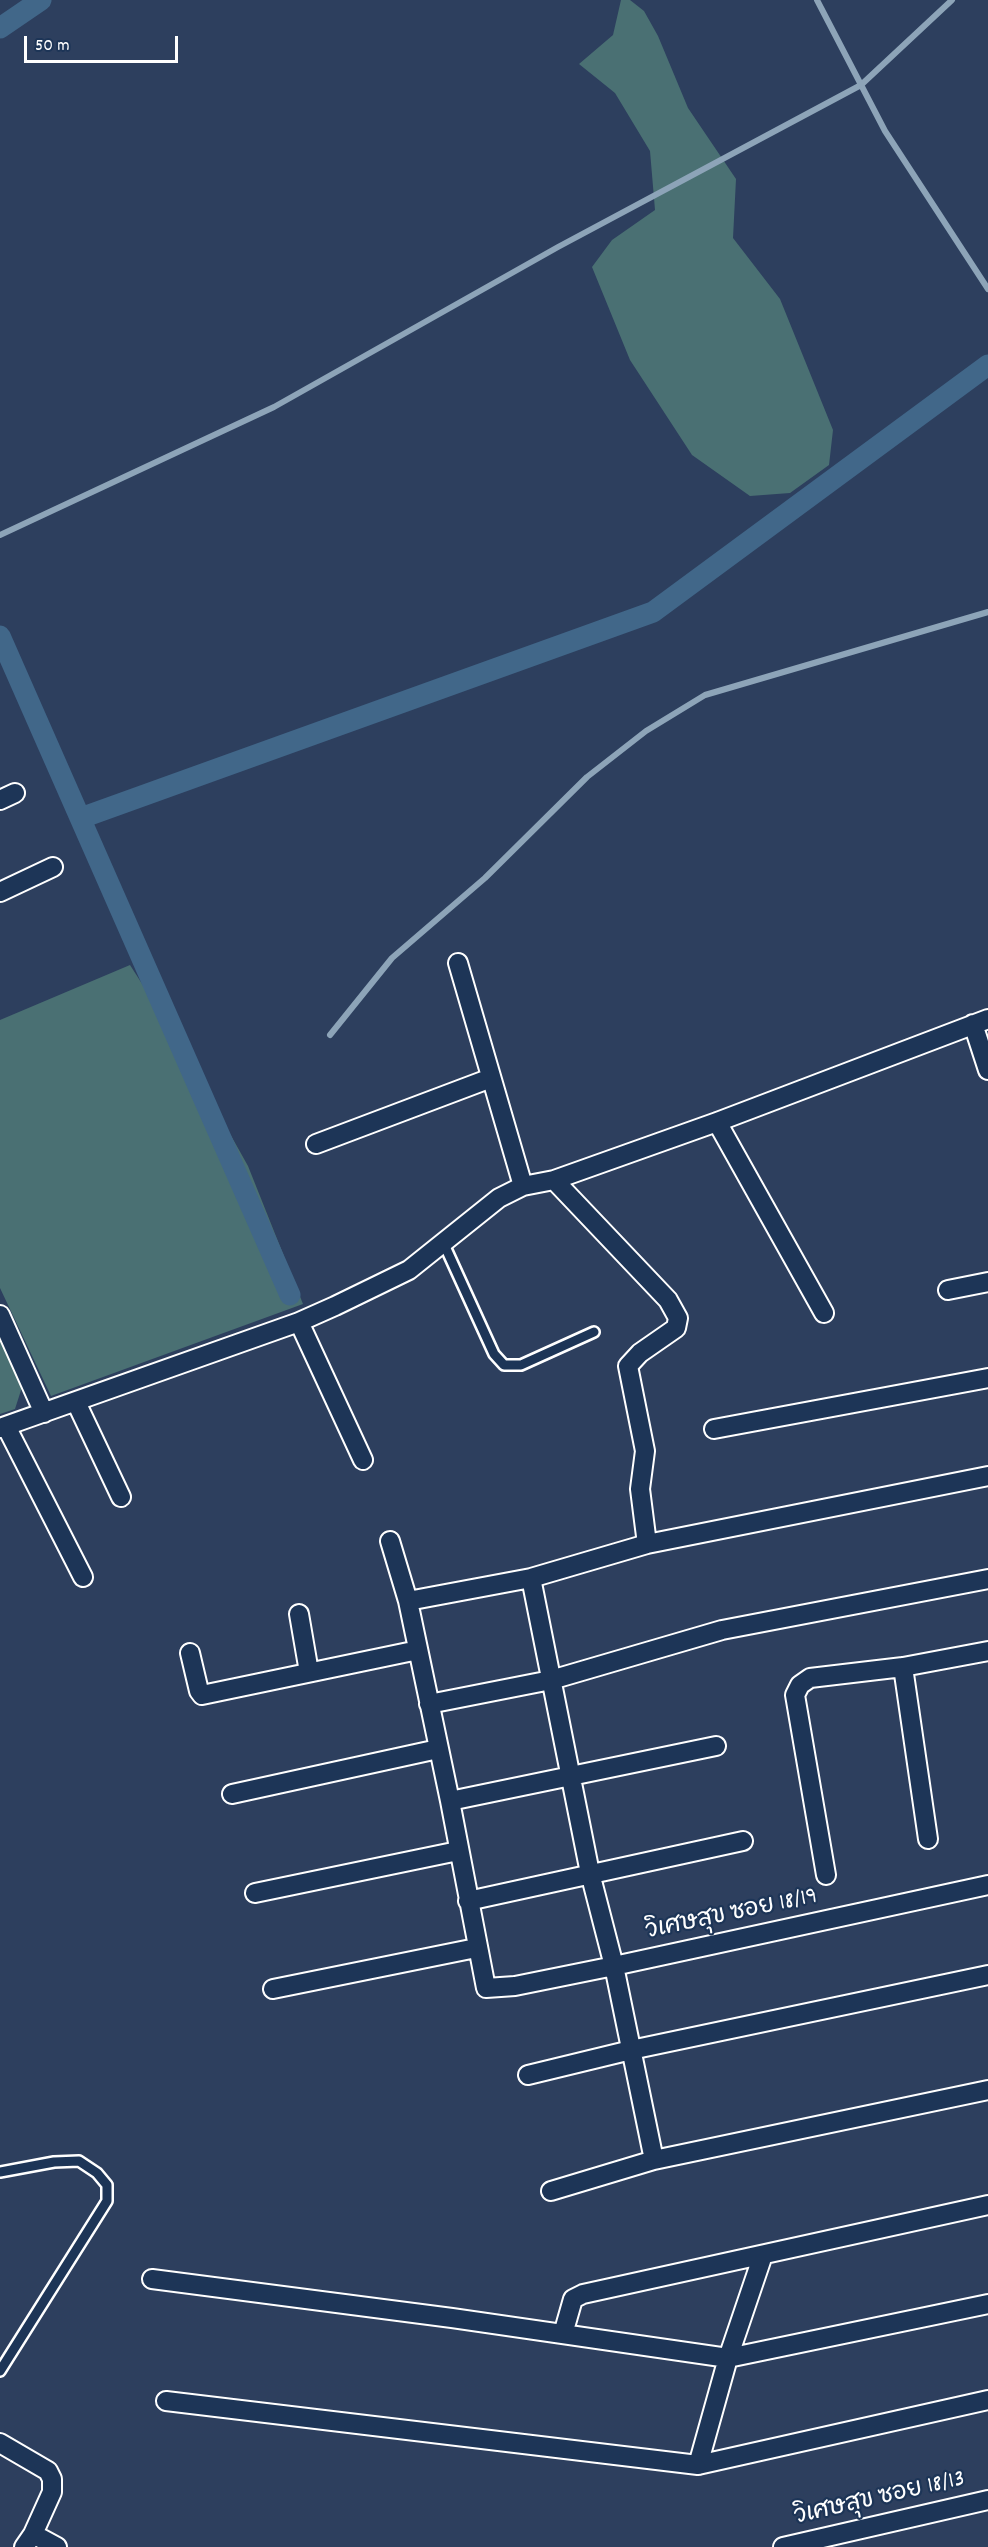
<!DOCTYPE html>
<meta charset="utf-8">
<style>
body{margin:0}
#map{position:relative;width:988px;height:2547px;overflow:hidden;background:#2d3f5e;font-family:Dekko,sans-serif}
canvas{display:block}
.scale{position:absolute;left:24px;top:36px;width:154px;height:27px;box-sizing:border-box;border:3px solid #fff;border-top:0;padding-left:8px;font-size:18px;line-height:21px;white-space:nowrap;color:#fff;-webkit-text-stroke:4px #1d3557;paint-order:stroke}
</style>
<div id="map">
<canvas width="988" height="2547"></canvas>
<div class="scale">50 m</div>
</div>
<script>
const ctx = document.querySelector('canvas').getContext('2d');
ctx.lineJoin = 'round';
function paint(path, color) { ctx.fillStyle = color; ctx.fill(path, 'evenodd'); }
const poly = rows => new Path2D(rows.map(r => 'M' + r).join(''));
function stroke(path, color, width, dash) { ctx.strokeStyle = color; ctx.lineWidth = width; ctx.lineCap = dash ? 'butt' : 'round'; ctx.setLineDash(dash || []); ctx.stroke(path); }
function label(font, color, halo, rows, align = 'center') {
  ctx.font = font + ' Dekko,"Playpen Sans Thai",sans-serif'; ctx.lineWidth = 4.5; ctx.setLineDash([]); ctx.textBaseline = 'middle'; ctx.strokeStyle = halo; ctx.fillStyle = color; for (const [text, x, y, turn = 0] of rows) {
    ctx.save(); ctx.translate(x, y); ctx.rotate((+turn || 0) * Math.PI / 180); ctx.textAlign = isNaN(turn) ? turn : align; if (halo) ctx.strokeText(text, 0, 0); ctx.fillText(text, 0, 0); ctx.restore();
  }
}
paint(poly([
 [621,0,630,0,644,11,658,36,688,108,736,179,733,238,780,299,833,430,829,465,790,493,750,496,692,455,630,360,592,267,612,240,655,210,650,151,615,93,579,64,613,35],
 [130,965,173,1032,248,1166,303,1304,51,1396,0,1288,0,1020],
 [0,1337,23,1384,15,1409,0,1414]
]), '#4a7073');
stroke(poly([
 [817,0,885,131,988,289],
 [0,535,274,407,558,247,861,85,952,0],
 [330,1035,392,958,485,878,587,777,646,731,705,695,988,612]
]), '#8da4b8', 6);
stroke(poly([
 [0,28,41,0],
 [0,636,290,1295],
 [81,818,653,612,988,365]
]), '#416789', 21);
const lane = poly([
 [443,1242,494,1354,504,1365,521,1365,594,1332],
 [0,2172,54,2162,79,2161,97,2173,107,2185,107,2201,0,2371]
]);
const street = poly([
 [0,800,15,793],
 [0,892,53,867],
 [458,963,523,1186],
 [973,1024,988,1070],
 [717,1122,824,1313],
 [316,1144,491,1078],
 [554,1180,668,1300,678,1318,676,1328,640,1353,628,1366,645,1451,640,1489,647,1544],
 [948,1290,988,1282],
 [0,1315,44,1413],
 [299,1322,363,1460],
 [76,1402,121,1497],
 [6,1426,83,1577],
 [0,1428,299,1322,335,1306,409,1270,499,1198,523,1186,554,1180,717,1122,988,1019],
 [714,1429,988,1378],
 [988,1476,647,1544,531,1578,408,1601,450,1801,486,1988,515,1986,614,1966,988,1885],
 [390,1541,408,1601],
 [531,1578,590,1873,614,1966,654,2160],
 [299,1614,309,1672],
 [190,1653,199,1691,202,1695,418,1650],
 [903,1667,928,1839],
 [429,1704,551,1680,722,1630,988,1579],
 [232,1794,438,1749],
 [450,1801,716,1746],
 [826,1875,795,1695,800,1685,810,1678,903,1667,988,1651],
 [255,1893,458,1851],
 [468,1901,743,1841],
 [273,1989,476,1948],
 [528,2075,631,2050,988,1975],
 [551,2191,654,2160,988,2090],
 [152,2279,452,2318,728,2358,988,2304],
 [563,2334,573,2299,583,2294,988,2205],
 [166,2401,698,2465,728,2358,763,2255],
 [0,2443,48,2471,52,2479,52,2492,33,2534,24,2547],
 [698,2465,988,2400],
 [33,2534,57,2547],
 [783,2547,988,2500]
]);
stroke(lane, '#fff', 14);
stroke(street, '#fff', 22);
stroke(lane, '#1d3557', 9);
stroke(street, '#1d3557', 18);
label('24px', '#fff', '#1d3557', [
 ["วิเศษสุข ซอย 18/19",732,1916,-12],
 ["วิเศษสุข ซอย 18/13",880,2500,-13]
]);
</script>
